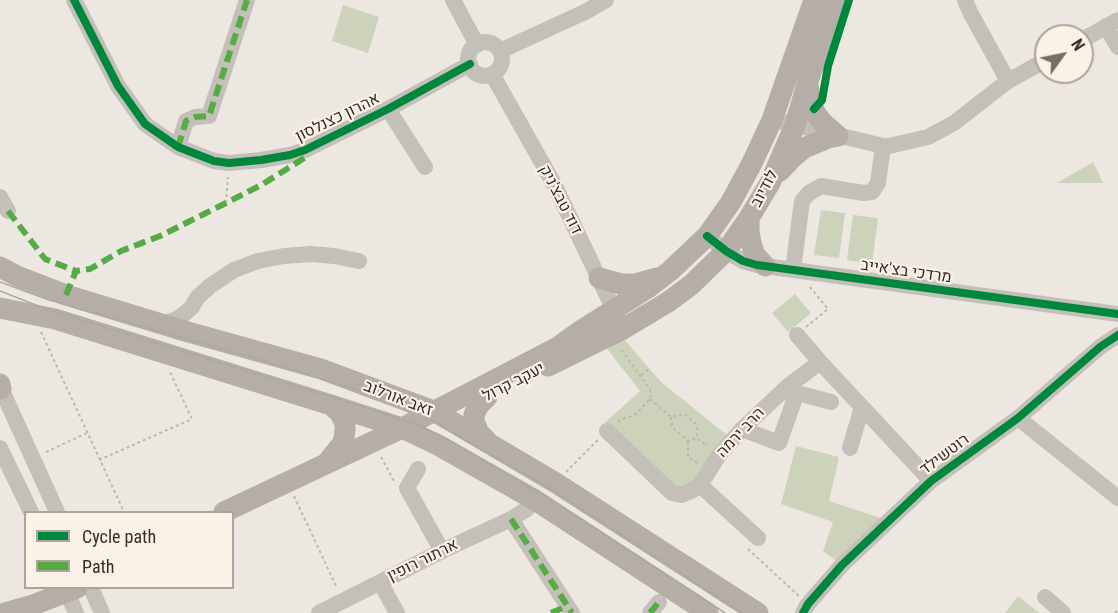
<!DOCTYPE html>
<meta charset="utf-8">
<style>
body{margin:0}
#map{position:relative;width:1118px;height:613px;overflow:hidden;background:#ece7e0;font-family:"Roboto Condensed",sans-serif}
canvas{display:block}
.legend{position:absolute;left:24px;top:511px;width:210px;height:78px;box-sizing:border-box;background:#faf2e7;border:2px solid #aca39a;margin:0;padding:8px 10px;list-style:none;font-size:18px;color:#362c27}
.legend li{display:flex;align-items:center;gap:12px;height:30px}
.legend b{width:30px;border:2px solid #aca39a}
.north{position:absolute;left:1034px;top:24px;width:60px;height:60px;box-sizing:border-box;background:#faf2e7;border:2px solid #aca39a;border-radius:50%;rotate:57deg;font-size:16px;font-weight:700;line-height:24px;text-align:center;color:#362c27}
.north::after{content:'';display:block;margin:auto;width:21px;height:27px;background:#766d68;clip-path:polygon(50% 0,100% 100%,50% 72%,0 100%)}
</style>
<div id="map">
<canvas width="1118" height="613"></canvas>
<ul class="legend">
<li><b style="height:8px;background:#00873e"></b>Cycle path</li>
<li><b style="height:8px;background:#55ab44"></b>Path</li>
</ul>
<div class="north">N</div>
</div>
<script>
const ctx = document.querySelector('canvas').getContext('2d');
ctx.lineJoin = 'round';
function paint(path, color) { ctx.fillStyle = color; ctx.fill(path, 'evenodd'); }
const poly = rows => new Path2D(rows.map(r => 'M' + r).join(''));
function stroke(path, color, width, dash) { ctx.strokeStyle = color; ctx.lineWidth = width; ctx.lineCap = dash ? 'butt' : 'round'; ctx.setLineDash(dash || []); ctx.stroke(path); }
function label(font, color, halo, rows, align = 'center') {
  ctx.font = font + ' "Roboto Condensed",Heebo,sans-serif'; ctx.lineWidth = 4.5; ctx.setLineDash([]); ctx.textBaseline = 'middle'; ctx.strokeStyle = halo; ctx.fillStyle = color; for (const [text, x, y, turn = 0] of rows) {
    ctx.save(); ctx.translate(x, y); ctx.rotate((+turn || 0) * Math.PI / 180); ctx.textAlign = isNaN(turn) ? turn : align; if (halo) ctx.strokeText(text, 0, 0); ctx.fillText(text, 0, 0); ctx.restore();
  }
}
paint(poly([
 [343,5,379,17,368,53,332,41],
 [1093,162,1103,183,1057,183],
 [821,210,845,213,839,258,814,255],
 [853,215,878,218,872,264,847,260],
 [795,294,811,313,788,332,772,313],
 [619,331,628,344,661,382,732,439,681,495,602,425,640,391,601,341],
 [796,446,839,457,829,501,890,521,842,565,823,551,833,522,781,504],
 [1018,596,1039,613,1005,613]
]), '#cdd2ba');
stroke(poly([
 [226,203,228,177],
 [806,327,828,309,809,286],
 [41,332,124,512],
 [641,375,649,369],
 [650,399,671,417,684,414,697,425,697,438,708,446],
 [671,417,672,427,688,441,697,438],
 [618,422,620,420,635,415,650,399,651,394,650,389,620,348],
 [688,441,688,457,697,463],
 [46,452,87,433],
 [381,457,394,481],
 [99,460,192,419,170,372],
 [566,472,598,440],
 [294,496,337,588],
 [748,549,799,596],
 [1115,613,1118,610]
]), '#beb7b1', 2, [3, 3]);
stroke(poly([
 [74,0,118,86,145,124,178,147,214,161,229,163,261,160,290,155,305,150,388,109,470,64],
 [453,0,477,45],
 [965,0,970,12,1008,81],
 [1106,26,1118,47],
 [1082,40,1118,20],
 '468 59a17 17 0 1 1 34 0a17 17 0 1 1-34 0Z',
 [500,51,585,12,606,0],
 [492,74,554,184,623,329],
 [388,109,425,167],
 [783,122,883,146,889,146,928,137,954,123,1008,81,1046,60],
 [178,147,186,121,195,117,209,116,247,0],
 [0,197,8,211],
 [707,236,726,251,743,261,757,265,1118,314],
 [793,270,802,201,809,193,821,186,864,193,872,192,878,183,883,146],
 [162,324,175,320,183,315,192,307,197,298,210,286,234,270,258,261,284,256,311,254,334,256,359,261],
 [797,335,820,362,931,481],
 [0,386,57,512],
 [1018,418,1118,498],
 [742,429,779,443,795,398,801,394,831,402],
 [607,431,672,493,681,495,693,490,700,485,719,455,742,429,787,387,820,362],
 [0,448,31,512],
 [850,448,862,407],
 [418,469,407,488,442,551],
 [700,485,758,538],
 [511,519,572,613],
 [380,582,397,613],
 [65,588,76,613],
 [91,588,102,613],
 [1045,597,1063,613],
 [319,613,442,551,511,519,527,509],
 [650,613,659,602],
 [803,613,808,604,842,565,931,481,1018,418,1100,347,1118,335]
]), '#c5bfb9', 16);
stroke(poly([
 [808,85,811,104,816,114,823,123,838,136],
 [780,171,793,157,804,148,828,138,838,136],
 [749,218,749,231,751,243,755,255,765,266],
 [0,267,17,276,66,295,188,332,321,369,434,411,556,483,758,613],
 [599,278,621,284,635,284,656,278],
 [0,308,55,319,331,405,402,428,438,445,535,500,708,613],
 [548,366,623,329,668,302,691,285,726,251,749,218,770,183,795,125,808,81,836,0],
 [0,384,1,389],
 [487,397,478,406,474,415,474,421,479,433,487,441],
 [329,460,342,444,344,439,345,429,345,423,340,413,331,405],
 [224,512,402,428,558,347,580,331,648,288,670,271,707,236,731,202,752,163,772,120,814,0],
 [4,613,33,605,77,588]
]), '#b4ada8', 21);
stroke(poly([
 [0,282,49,300,254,358,387,399,420,414,551,489,742,613],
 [0,291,46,309,377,411,420,426,443,437,546,497,725,613]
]), '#ada8a3', 1.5);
stroke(poly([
 [178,147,186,121,195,117,209,116,247,0],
 [8,211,45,259,76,271],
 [66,295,76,271,90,269,121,251,160,236,226,203,263,184,309,155],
 [511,519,572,613],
 [551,613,567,606],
 [650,613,659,602]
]), '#55ab44', 6, [12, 6]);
stroke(poly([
 [74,0,118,86,145,124,178,147,214,161,229,163,261,160,290,155,305,150,388,109,470,64],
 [814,109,822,100,828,66,849,0],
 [707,236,726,251,743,261,757,265,1118,314],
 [803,613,808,604,842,565,931,481,1018,418,1100,347,1118,335]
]), '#00873e', 8);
label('16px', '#362c27', '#faf2e7', [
 ["אהרון כצנלסון",338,118,-26],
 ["לודיוב",765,189,-62],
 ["דוד טבצ'ניק",560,200,63],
 ["מרדכי בצ'אייב",906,272,8],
 ["יעקב קרול",514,383,-27],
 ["זאב אורלוב",398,399,21],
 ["הרב ירמה",741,433,-47],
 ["רוטשילד",945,455,-37],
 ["ארתור רופין",423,561,-26]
]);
</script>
